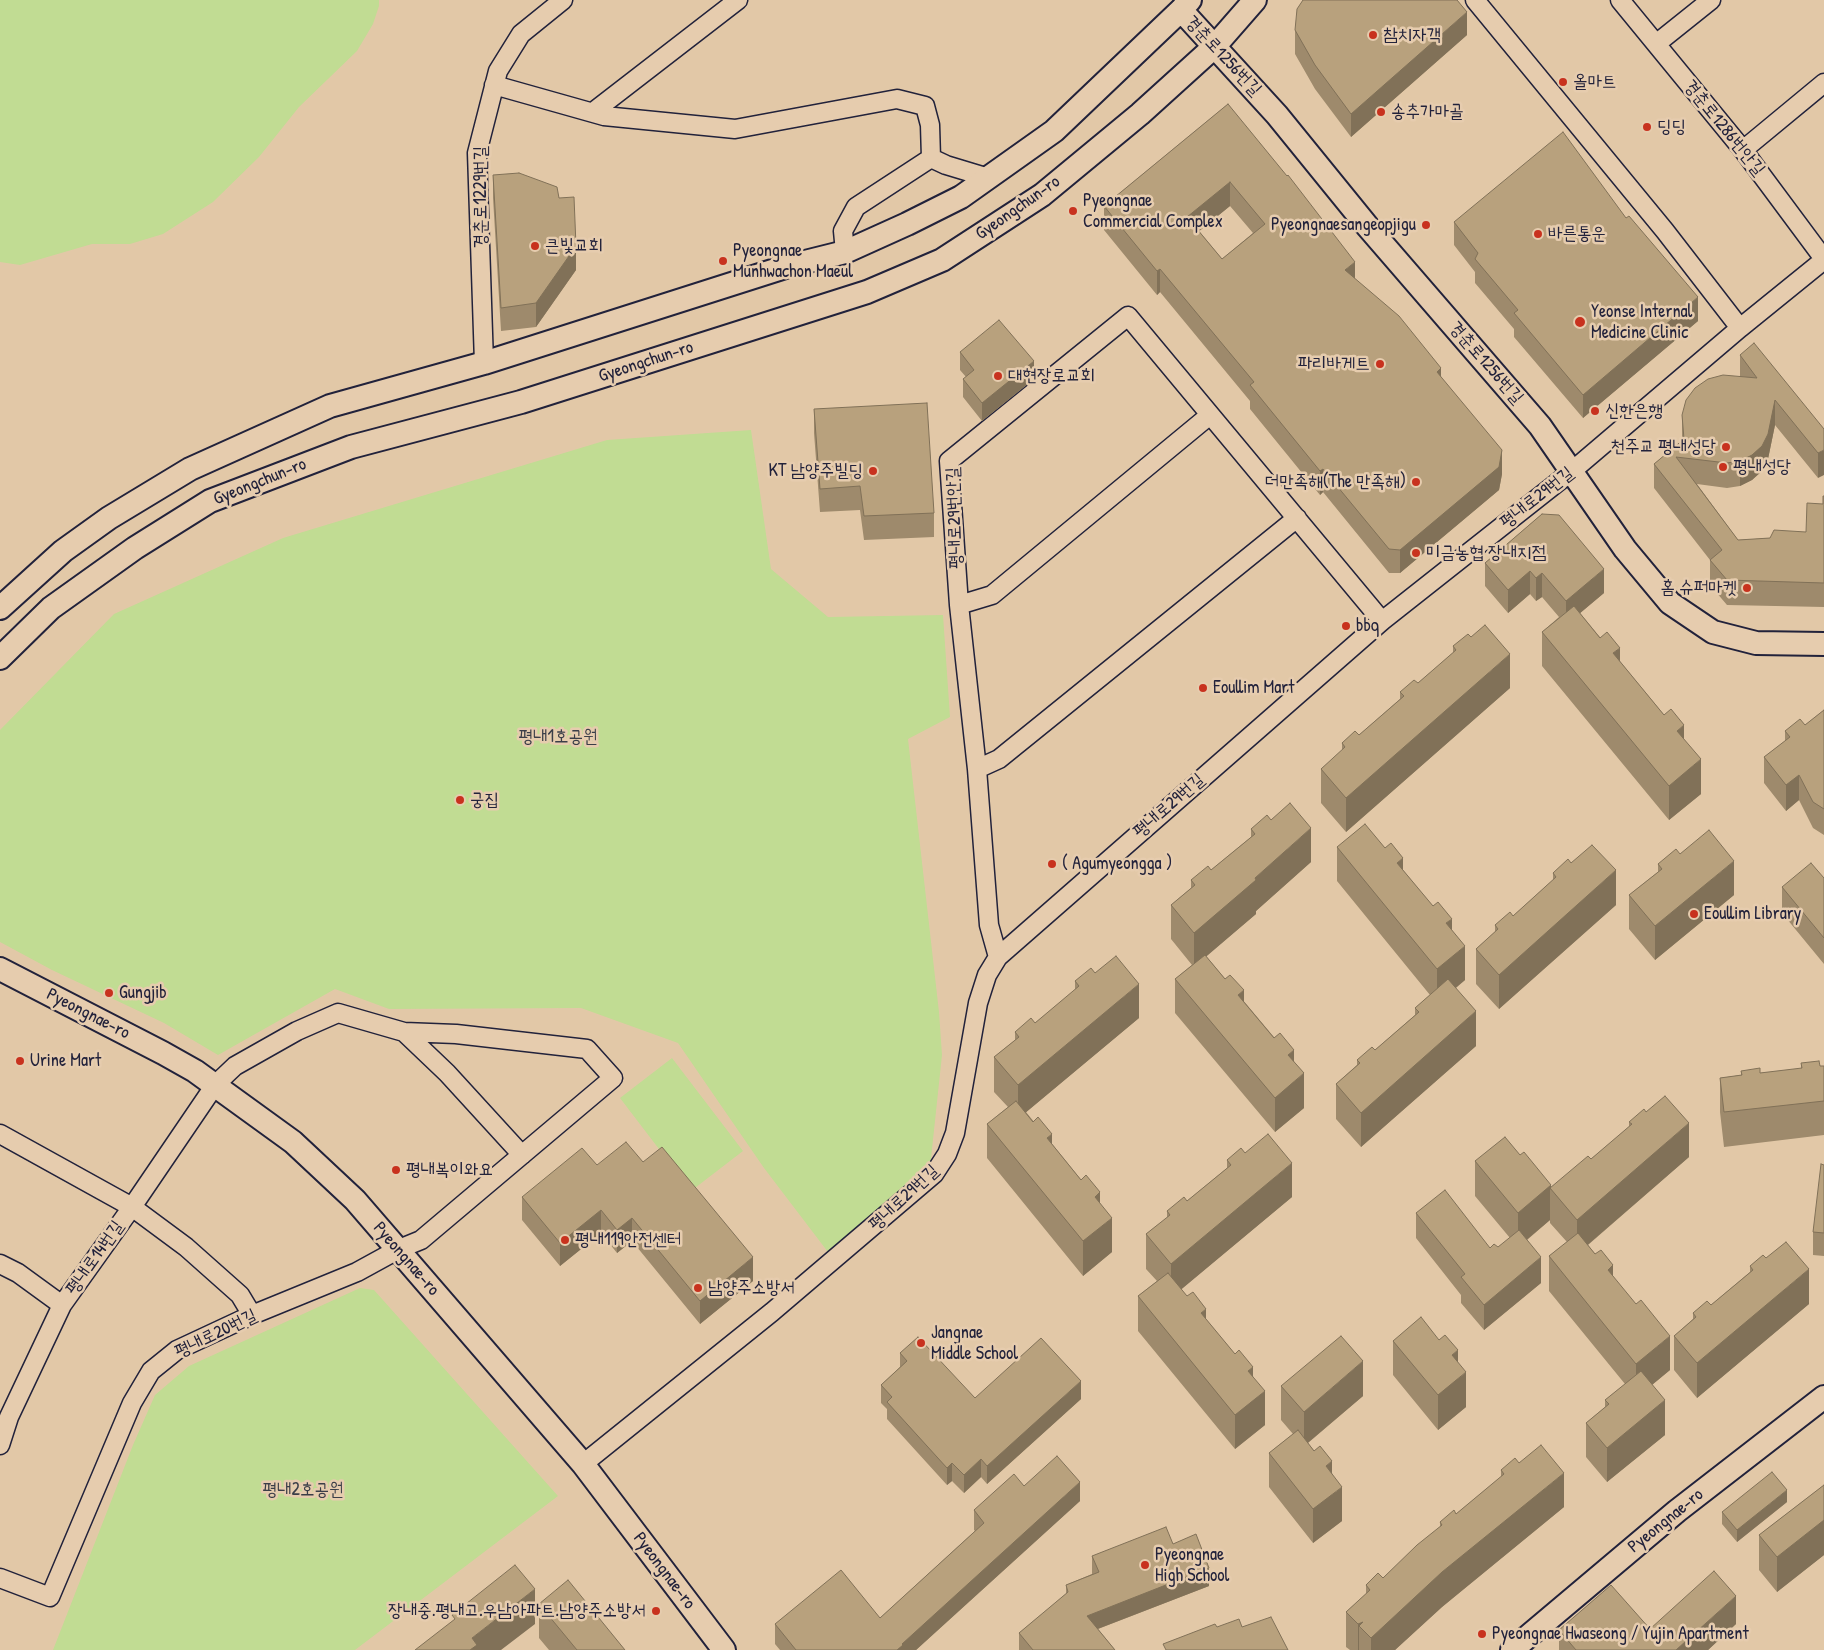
<!DOCTYPE html>
<meta charset="utf-8">
<style>
body{margin:0}
canvas{display:block;background:#e2c8a7}
</style>
<canvas width="1824" height="1650"></canvas>
<script>
const ctx = document.querySelector('canvas').getContext('2d');
ctx.lineJoin = 'round';
function paint(path, color) { ctx.fillStyle = color; ctx.fill(path, 'evenodd'); }
const poly = rows => new Path2D(rows.map(r => 'M' + r).join(''));
function stroke(path, color, width, dash) { ctx.strokeStyle = color; ctx.lineWidth = width; ctx.lineCap = dash ? 'butt' : 'round'; ctx.setLineDash(dash || []); ctx.stroke(path); }
function label(font, color, halo, rows, align = 'center') {
  ctx.font = font + ' "Patrick Hand","Poor Story",sans-serif'; ctx.lineWidth = 5; ctx.setLineDash([]); ctx.textBaseline = 'middle'; ctx.strokeStyle = halo; ctx.fillStyle = color; for (const [text, x, y, turn = 0] of rows) {
    ctx.save(); ctx.translate(x, y); ctx.rotate((+turn || 0) * Math.PI / 180); ctx.textAlign = isNaN(turn) ? turn : align; if (halo) ctx.strokeText(text, 0, 0); ctx.fillText(text, 0, 0); ctx.restore();
  }
}
paint(poly([
 [0,0,379,0,379,6,373,24,357,51,299,107,259,157,213,202,163,234,130,244,92,244,20,265,0,262],
 [751,430,771,569,828,617,943,615,950,717,908,739,939,1012,942,1055,930,1168,831,1256,764,1168,678,1043,581,1008,389,1009,335,989,218,1055,164,1023,52,970,0,942,0,730,114,614,283,538,607,440],
 [672,1058,743,1151,691,1191,620,1098],
 [360,1288,374,1290,558,1496,355,1650,53,1650,133,1445,155,1395,189,1366]
]), '#c1dc93');
const minor = poly([
 [1475,0,1665,231,1740,328],
 [1620,0,1743,150,1824,259],
 [1656,44,1711,0],
 [494,85,604,116,735,129,897,99,925,106,930,125,931,158],
 [593,112,738,0],
 [1743,150,1824,83],
 [931,158,946,165,989,178],
 [845,252,843,231,856,207,931,158],
 [484,363,477,153,498,71,521,34,563,0],
 [959,605,992,595,1210,415],
 [977,769,999,759,1297,518],
 [998,957,989,925,977,769,959,605,949,461,1128,316,1382,621],
 [404,1032,447,1073,522,1155],
 [0,1134,132,1207,186,1247,240,1295,252,1315],
 [0,1264,18,1273,62,1305],
 [0,1445,9,1417,62,1305,132,1207,215,1085,235,1066,297,1031,338,1013,404,1032,456,1034,587,1049,613,1078,421,1240,399,1249,357,1272,252,1315,177,1350,151,1371,132,1403,50,1597,0,1578],
 [583,1464,772,1312,934,1174,947,1154,955,1133,978,1003,987,975,998,957,1382,621,1572,471,1740,328,1824,260]
]);
const tertiary = poly([
 [1181,10,1277,115,1368,227,1540,426,1625,549,1670,603,1713,632,1756,643,1824,644],
 [0,608,63,551,109,518,190,469,330,406,484,363,785,267,845,252,907,224,961,197,1054,131,1181,10,1190,0],
 [0,658,51,608,135,548,210,501,351,447,521,402,867,292,942,260,1042,195,1140,114,1214,47,1255,0],
 [0,969,163,1053,195,1071,293,1142,355,1200,583,1464,724,1650],
 [1512,1650,1677,1511,1824,1397]
]);
stroke(minor, '#22223b', 21);
stroke(tertiary, '#22223b', 26);
stroke(minor, '#e6ccae', 18);
stroke(tertiary, '#e6ccae', 22);
paint(poly([
 [1295,30,1467,35,1351,137,1315,89,1295,54],
 [1228,104,1355,279,1441,377,1502,474,1499,490,1400,573,1389,573,1323,492,1320,495,1250,409,1250,401,1160,292,1157,295,1104,230,1104,206],
 [1230,206,1253,233,1222,259,1199,231],
 [493,175,559,198,576,270,536,327,501,331,493,198],
 [1454,222,1698,321,1583,418,1514,337,1514,329,1475,283,1475,272,1454,245],
 [960,352,1034,379,982,421,963,397,963,379,966,377,960,370],
 [1740,355,1824,429,1818,478,1775,425,1768,459,1762,471,1752,480,1740,486,1727,488,1697,484,1738,540,1770,538,1806,532,1823,504,1824,496,1824,607,1727,605,1710,585,1710,560,1654,488,1654,464,1682,441,1682,415,1740,376],
 [814,409,934,513,934,537,864,540,860,510,820,512,814,433],
 [1542,514,1604,593,1580,613,1684,739,1701,794,1669,820,1542,666,1542,632,1559,617,1542,597,1536,601,1530,594,1508,613,1485,586,1485,563],
 [1453,646,1510,688,1346,832,1321,803,1321,769,1342,751,1342,743,1359,735,1400,699,1400,692,1418,683,1453,653],
 [1824,710,1824,835,1813,828,1799,800,1786,811,1764,783,1764,757,1785,741,1785,731,1805,725],
 [1251,829,1311,862,1256,911,1256,914,1206,956,1294,1061,1304,1108,1275,1132,1175,1013,1175,979,1192,965,1171,939,1171,905,1191,888,1191,880,1211,870,1251,837],
 [1337,847,1403,870,1452,930,1465,980,1456,988,1476,1046,1361,1147,1336,1119,1336,1084,1357,1065,1357,1060,1375,1050,1415,1015,1415,1008,1430,995,1337,881],
 [1680,854,1734,895,1655,960,1629,929,1629,895,1658,872,1658,864],
 [1571,863,1616,905,1499,1009,1476,984,1476,949,1495,932,1495,925,1513,916,1553,880,1553,873],
 [1824,878,1824,964,1782,913,1782,887],
 [1095,973,1139,1018,1026,1112,1100,1203,1112,1252,1083,1276,987,1158,987,1124,1008,1107,994,1092,994,1057,1015,1040,1015,1032,1035,1023,1075,990,1075,981],
 [1801,1063,1820,1066,1824,1066,1824,1135,1724,1147,1720,1112,1720,1078,1741,1075,1741,1071,1760,1073,1801,1069],
 [1629,1122,1689,1157,1588,1245,1613,1276,1670,1370,1652,1385,1665,1435,1607,1482,1586,1457,1586,1423,1605,1407,1605,1400,1625,1384,1549,1291,1549,1256,1567,1242,1550,1223,1550,1220,1527,1240,1541,1283,1484,1330,1461,1303,1461,1295,1416,1238,1416,1213,1490,1248,1498,1247,1510,1238,1475,1196,1475,1161,1520,1155,1551,1187,1591,1159,1629,1127],
 [1245,1153,1292,1197,1181,1289,1253,1376,1265,1425,1235,1449,1138,1331,1138,1296,1157,1281,1146,1269,1146,1234,1167,1218,1167,1211,1187,1201,1227,1168,1227,1160],
 [643,1162,753,1281,700,1324,632,1241,617,1253,601,1233,560,1266,522,1220,522,1197,597,1165],
 [1824,1165,1824,1256,1813,1255,1813,1232],
 [1750,1266,1809,1304,1697,1398,1674,1370,1674,1336,1693,1319,1693,1313,1711,1305,1750,1272],
 [1393,1341,1458,1363,1466,1407,1438,1430,1393,1375],
 [900,1353,975,1398,1081,1399,987,1484,981,1477,964,1493,952,1481,947,1485,887,1419,887,1409,881,1403,881,1385,900,1367],
 [1281,1386,1363,1396,1308,1443,1332,1473,1342,1521,1313,1543,1269,1487,1269,1453,1293,1434,1281,1420],
 [1519,1463,1564,1507,1442,1607,1395,1650,1350,1650,1346,1647,1346,1612,1366,1594,1366,1585,1383,1578,1440,1527,1440,1522,1456,1514,1501,1477,1501,1470],
 [1824,1485,1824,1555,1777,1592,1759,1570,1759,1535],
 [1024,1486,1080,1501,916,1650,780,1650,775,1644,775,1624,880,1618,975,1531,974,1530,974,1510],
 [1787,1502,1737,1542,1722,1524,1722,1512],
 [1173,1544,1209,1586,1098,1629,1115,1650,1019,1650,1019,1633,1066,1594,1066,1585,1092,1574,1092,1556],
 [539,1604,625,1650,549,1650,539,1638],
 [1736,1624,1708,1650,1559,1650,1559,1630,1650,1629]
]), '#9e8a6c');
paint(poly([
 [1467,12,1467,35,1351,137,1351,114],
 [1230,182,1230,206,1187,241,1187,217],
 [576,246,576,270,536,327,536,303],
 [1355,262,1355,285,1345,270],
 [1160,269,1160,292,1157,295,1157,271],
 [1698,297,1698,321,1583,418,1583,395],
 [1034,361,1034,379,982,421,982,403],
 [1441,368,1441,391,1437,372],
 [1775,400,1775,425,1768,459,1762,471,1752,480,1740,486,1740,461],
 [1502,450,1502,474,1499,490,1400,573,1400,550],
 [1824,450,1824,475,1818,478,1818,453],
 [1323,469,1323,492,1320,495,1320,471],
 [1604,569,1604,593,1566,625,1566,601],
 [1530,571,1530,594,1508,613,1508,590],
 [1542,573,1542,597,1536,601,1536,578],
 [1620,648,1620,682,1613,653],
 [1510,654,1510,688,1346,832,1346,798],
 [1684,725,1684,759,1677,731],
 [1701,759,1701,794,1669,820,1669,786],
 [1799,775,1799,800,1786,811,1786,785],
 [1311,828,1311,862,1256,911,1256,914,1194,967,1194,933],
 [1403,858,1403,892,1397,863],
 [1734,861,1734,895,1655,960,1655,926],
 [1616,870,1616,905,1499,1009,1499,975],
 [1452,919,1452,953,1446,923],
 [1465,946,1465,980,1437,1003,1437,969],
 [1139,984,1139,1018,1018,1119,1018,1085],
 [1244,990,1244,1025,1238,995],
 [1476,1011,1476,1046,1361,1147,1361,1113],
 [1294,1050,1294,1082,1304,1073,1304,1108,1275,1132,1275,1098,1288,1055],
 [1689,1123,1689,1157,1577,1254,1577,1220],
 [1052,1134,1052,1168,1047,1138],
 [1292,1163,1292,1197,1171,1298,1171,1264],
 [1551,1185,1551,1190,1550,1188,1550,1220,1518,1247,1518,1213],
 [1100,1192,1100,1226,1095,1197],
 [601,1210,601,1233,560,1266,560,1243],
 [632,1218,632,1241,617,1253,617,1230],
 [1112,1218,1112,1252,1083,1276,1083,1241],
 [753,1257,753,1281,700,1324,700,1301],
 [1541,1257,1541,1283,1484,1330,1484,1305],
 [1613,1265,1613,1299,1608,1270],
 [1809,1269,1809,1304,1697,1398,1697,1363],
 [1206,1309,1206,1343,1201,1313],
 [1670,1336,1670,1370,1636,1398,1636,1364],
 [1458,1350,1458,1379,1466,1372,1466,1407,1438,1430,1438,1395,1452,1355],
 [1363,1361,1363,1396,1304,1446,1304,1412],
 [1253,1367,1253,1400,1265,1391,1265,1425,1235,1449,1235,1415,1248,1371],
 [1081,1381,1081,1399,987,1484,987,1466],
 [1665,1400,1665,1435,1607,1482,1607,1448],
 [981,1459,981,1477,964,1493,964,1475],
 [1332,1461,1332,1495,1342,1487,1342,1521,1313,1543,1313,1509,1326,1466],
 [952,1463,952,1481,947,1485,947,1468],
 [1564,1473,1564,1507,1442,1607,1395,1650,1371,1650,1371,1638,1442,1572],
 [1080,1482,1080,1501,916,1650,897,1650,902,1644],
 [1787,1490,1787,1502,1737,1542,1737,1530],
 [1824,1520,1824,1555,1777,1592,1777,1557],
 [1209,1568,1209,1586,1087,1633,1087,1616],
 [535,1589,535,1624,501,1650,470,1650,472,1638],
 [1736,1596,1736,1624,1708,1650,1676,1650],
 [1363,1622,1359,1626,1359,1650,1358,1650,1358,1624]
]), '#817158');
const building = poly([
 [1303,0,1457,0,1467,12,1351,114,1315,65,1295,30,1297,9,1303,0],
 [1228,104,1287,176,1288,175,1355,262,1345,270,1399,316,1441,368,1437,372,1502,450,1499,467,1400,550,1389,549,1323,469,1320,471,1250,385,1254,382,1160,269,1157,271,1104,206,1228,104],
 [1230,182,1265,224,1222,259,1187,217,1230,182],
 [1563,132,1626,218,1629,216,1698,297,1583,395,1514,313,1518,310,1475,259,1478,253,1454,222,1563,132],
 [519,173,557,187,559,198,574,197,576,246,536,303,501,308,493,175,519,173],
 [999,320,1034,361,982,403,963,379,974,370,960,352,999,320],
 [1754,343,1824,429,1824,450,1818,453,1775,400,1768,434,1762,446,1752,455,1740,461,1727,463,1676,457,1738,540,1770,538,1774,530,1806,532,1807,503,1823,504,1823,496,1824,496,1824,583,1727,580,1710,560,1722,550,1654,464,1684,439,1682,415,1686,400,1695,388,1708,379,1723,375,1757,378,1740,355,1754,343],
 [927,403,934,513,864,516,860,486,820,489,814,409,927,403],
 [1542,514,1559,515,1604,569,1566,601,1542,573,1536,578,1530,571,1508,590,1485,563,1542,514],
 [1574,606,1600,638,1607,632,1620,648,1613,653,1664,715,1671,709,1684,725,1677,731,1701,759,1669,786,1542,632,1574,606],
 [1485,625,1510,654,1346,798,1321,769,1345,747,1342,743,1355,731,1359,735,1404,696,1400,692,1414,680,1418,683,1456,650,1453,646,1468,634,1471,637,1485,625],
 [1824,710,1824,809,1813,802,1799,775,1786,785,1764,757,1790,737,1785,731,1800,719,1805,725,1824,710],
 [1290,803,1311,828,1255,878,1256,880,1194,933,1171,905,1195,885,1191,880,1208,866,1211,870,1255,834,1251,829,1267,815,1271,820,1290,803],
 [1365,824,1385,848,1391,843,1403,858,1397,863,1433,906,1438,902,1452,919,1446,923,1465,946,1437,969,1337,847,1365,824],
 [1709,830,1734,861,1655,926,1629,895,1662,869,1658,864,1676,849,1680,854,1709,830],
 [1592,845,1616,870,1499,975,1476,949,1498,929,1495,925,1510,912,1513,916,1556,877,1553,873,1568,859,1571,863,1592,845],
 [1811,863,1824,878,1824,938,1782,887,1811,863],
 [1205,955,1225,979,1230,975,1244,990,1238,995,1274,1038,1280,1033,1294,1050,1288,1055,1304,1073,1275,1098,1175,979,1205,955],
 [1116,956,1139,984,1018,1085,994,1057,1019,1037,1015,1032,1031,1018,1035,1023,1079,986,1075,981,1091,968,1095,973,1116,956],
 [1448,979,1476,1011,1361,1113,1336,1084,1360,1063,1357,1060,1372,1047,1375,1050,1419,1012,1415,1008,1448,979],
 [1819,1061,1820,1066,1824,1066,1824,1101,1724,1112,1720,1078,1742,1075,1741,1071,1760,1068,1760,1073,1802,1068,1801,1063,1819,1061],
 [1665,1096,1689,1123,1577,1220,1550,1188,1588,1156,1591,1159,1632,1124,1629,1122,1644,1109,1646,1112,1665,1096],
 [1016,1101,1033,1122,1038,1117,1052,1134,1047,1138,1081,1180,1086,1175,1100,1192,1095,1197,1112,1218,1083,1241,987,1124,1016,1101],
 [1268,1134,1292,1163,1171,1264,1146,1234,1170,1215,1167,1211,1184,1197,1187,1201,1231,1165,1227,1160,1241,1148,1245,1153,1268,1134],
 [1505,1137,1520,1155,1524,1152,1551,1185,1518,1213,1475,1161,1505,1137],
 [626,1142,643,1162,662,1147,753,1257,700,1301,632,1218,617,1230,601,1210,560,1243,522,1197,582,1148,597,1165,626,1142],
 [1821,1164,1824,1165,1824,1233,1813,1232,1821,1164],
 [1445,1190,1490,1248,1494,1244,1498,1247,1519,1230,1541,1257,1484,1305,1461,1277,1465,1274,1416,1213,1445,1190],
 [1578,1233,1595,1254,1601,1250,1613,1265,1608,1270,1636,1304,1641,1300,1670,1336,1636,1364,1549,1256,1578,1233],
 [1786,1242,1809,1269,1697,1363,1674,1336,1696,1317,1693,1313,1707,1301,1711,1305,1753,1270,1750,1266,1763,1255,1766,1258,1786,1242],
 [1168,1273,1187,1296,1193,1292,1206,1309,1201,1313,1235,1354,1239,1350,1253,1367,1248,1371,1265,1391,1235,1415,1138,1296,1168,1273],
 [1421,1317,1439,1340,1445,1335,1458,1350,1452,1355,1466,1372,1438,1395,1393,1341,1421,1317],
 [1341,1336,1363,1361,1304,1412,1281,1386,1341,1336],
 [918,1337,975,1398,1041,1338,1081,1381,987,1466,981,1459,964,1475,952,1463,947,1468,887,1402,892,1397,881,1385,907,1361,900,1353,918,1337],
 [1641,1371,1665,1400,1607,1448,1586,1423,1609,1404,1605,1400,1641,1371],
 [1298,1430,1314,1451,1320,1446,1332,1461,1326,1466,1342,1487,1313,1509,1269,1453,1298,1430],
 [1541,1445,1564,1473,1442,1572,1371,1638,1359,1626,1363,1622,1358,1624,1346,1612,1370,1590,1366,1585,1378,1573,1383,1578,1417,1545,1442,1525,1440,1522,1454,1510,1456,1514,1504,1474,1501,1470,1515,1458,1519,1463,1541,1445],
 [1057,1456,1080,1482,902,1644,903,1645,897,1650,796,1650,775,1624,841,1570,880,1618,984,1523,974,1510,1014,1474,1024,1486,1057,1456],
 [1772,1472,1787,1490,1737,1530,1722,1512,1772,1472],
 [1824,1485,1824,1520,1777,1557,1759,1535,1824,1485],
 [1166,1527,1173,1544,1196,1534,1209,1568,1087,1616,1115,1650,1033,1650,1019,1633,1068,1592,1066,1585,1099,1572,1092,1556,1166,1527],
 [515,1565,535,1589,472,1638,477,1645,470,1650,415,1650,455,1619,452,1615,515,1565],
 [1714,1571,1736,1596,1676,1650,1576,1650,1559,1630,1611,1585,1650,1629,1714,1571],
 [568,1580,625,1650,577,1650,539,1604,568,1580],
 [1271,1617,1288,1650,1166,1650,1163,1644,1215,1624,1217,1627,1239,1619,1242,1627,1271,1617]
]);
paint(building, '#b8a17d');
stroke(building, '#817158', 1);
for (const [x, y, r, color] of [
 [1373,35,5,"#c8321e"],
 [1563,82,5,"#c8321e"],
 [1381,112,5,"#c8321e"],
 [1647,127,5,"#c8321e"],
 [1073,211,5,"#c8321e"],
 [1426,225,5,"#c8321e"],
 [1538,234,5,"#c8321e"],
 [535,246,5,"#c8321e"],
 [723,261,5,"#c8321e"],
 [1580,322,6,"#c8321e"],
 [1380,364,5,"#c8321e"],
 [998,376,5,"#c8321e"],
 [1595,411,5,"#c8321e"],
 [1726,447,5,"#c8321e"],
 [1723,467,5,"#c8321e"],
 [873,471,5,"#c8321e"],
 [1416,482,5,"#c8321e"],
 [1416,553,5,"#c8321e"],
 [1747,588,5,"#c8321e"],
 [1346,626,5,"#c8321e"],
 [1203,688,5,"#c8321e"],
 [460,800,5,"#c8321e"],
 [1052,864,5,"#c8321e"],
 [1694,914,5,"#c8321e"],
 [109,993,5,"#c8321e"],
 [20,1061,5,"#c8321e"],
 [396,1170,5,"#c8321e"],
 [565,1240,5,"#c8321e"],
 [698,1288,5,"#c8321e"],
 [921,1343,5,"#c8321e"],
 [1145,1565,5,"#c8321e"],
 [656,1611,5,"#c8321e"],
 [1482,1634,5,"#c8321e"]
]) { const dot = new Path2D(); dot.arc(x, y, r, 0, 2 * Math.PI); ctx.fillStyle = color; ctx.fill(dot); stroke(dot, '#e6ccae', 2); }
label('18px', '#22223b', '#e6ccae', [
 ["참치자객",1383,35],
 ["올마트",1573,82],
 ["송추가마골",1391,112],
 ["딩딩",1657,127],
 ["Pyeongnae",1083,201],
 ["Commercial Complex",1083,222],
 ["Pyeongnaesangeopjigu",1416,225,"right"],
 ["바른통운",1548,234],
 ["큰빛교회",545,246],
 ["Pyeongnae",733,251],
 ["Munhwachon Maeul",733,272],
 ["Yeonse Internal",1591,312],
 ["Medicine Clinic",1591,333],
 ["파리바게트",1370,364,"right"],
 ["대현장로교회",1008,376],
 ["신한은행",1605,411],
 ["천주교 평내성당",1716,447,"right"],
 ["평내성당",1733,467],
 ["KT 남양주빌딩",863,471,"right"],
 ["더만족해(The 만족해)",1406,482,"right"],
 ["미금농협 장내지점",1426,553],
 ["홈 슈퍼마켓",1737,588,"right"],
 ["bbq",1356,626],
 ["Eoullim Mart",1213,688],
 ["궁집",470,800],
 ["( Agumyeongga )",1062,864],
 ["Eoullim Library",1704,914],
 ["Gungjib",119,993],
 ["Urine Mart",30,1061],
 ["평내복이와요",406,1170],
 ["평내119안전센터",575,1240],
 ["남양주소방서",708,1288],
 ["Jangnae",931,1333],
 ["Middle School",931,1354],
 ["Pyeongnae",1155,1555],
 ["High School",1155,1576],
 ["장내중.평내고.우남아파트.남양주소방서",646,1611,"right"],
 ["Pyeongnae Hwaseong / Yujin Apartment",1492,1634]
], 'left');
label('18px', '#22223b', '#e6ccae', [
 ["경춘로1256번길",1223,56,47],
 ["경춘로1286번안길",1724,128,51],
 ["경춘로1229번길",481,197,-90],
 ["Gyeongchun-ro",1018,208,-35],
 ["Gyeongchun-ro",646,362,-18],
 ["경춘로1256번길",1486,363,49],
 ["Gyeongchun-ro",260,482,-22],
 ["평내로29번길",1537,498,-38],
 ["평내로29번안길",955,518,-92],
 ["평내로29번길",1169,806,-41],
 ["Pyeongnae-ro",88,1014,27],
 ["평내로29번길",904,1198,-43],
 ["평내로14번길",95,1258,-55],
 ["Pyeongnae-ro",406,1259,49],
 ["평내로20번길",216,1334,-26],
 ["Pyeongnae-ro",1666,1521,-39],
 ["Pyeongnae-ro",664,1571,53]
]);
label('18px', '#3a3e48', '#e6ccae', [
 ["평내1호공원",558,737],
 ["평내2호공원",303,1490]
]);
</script>
